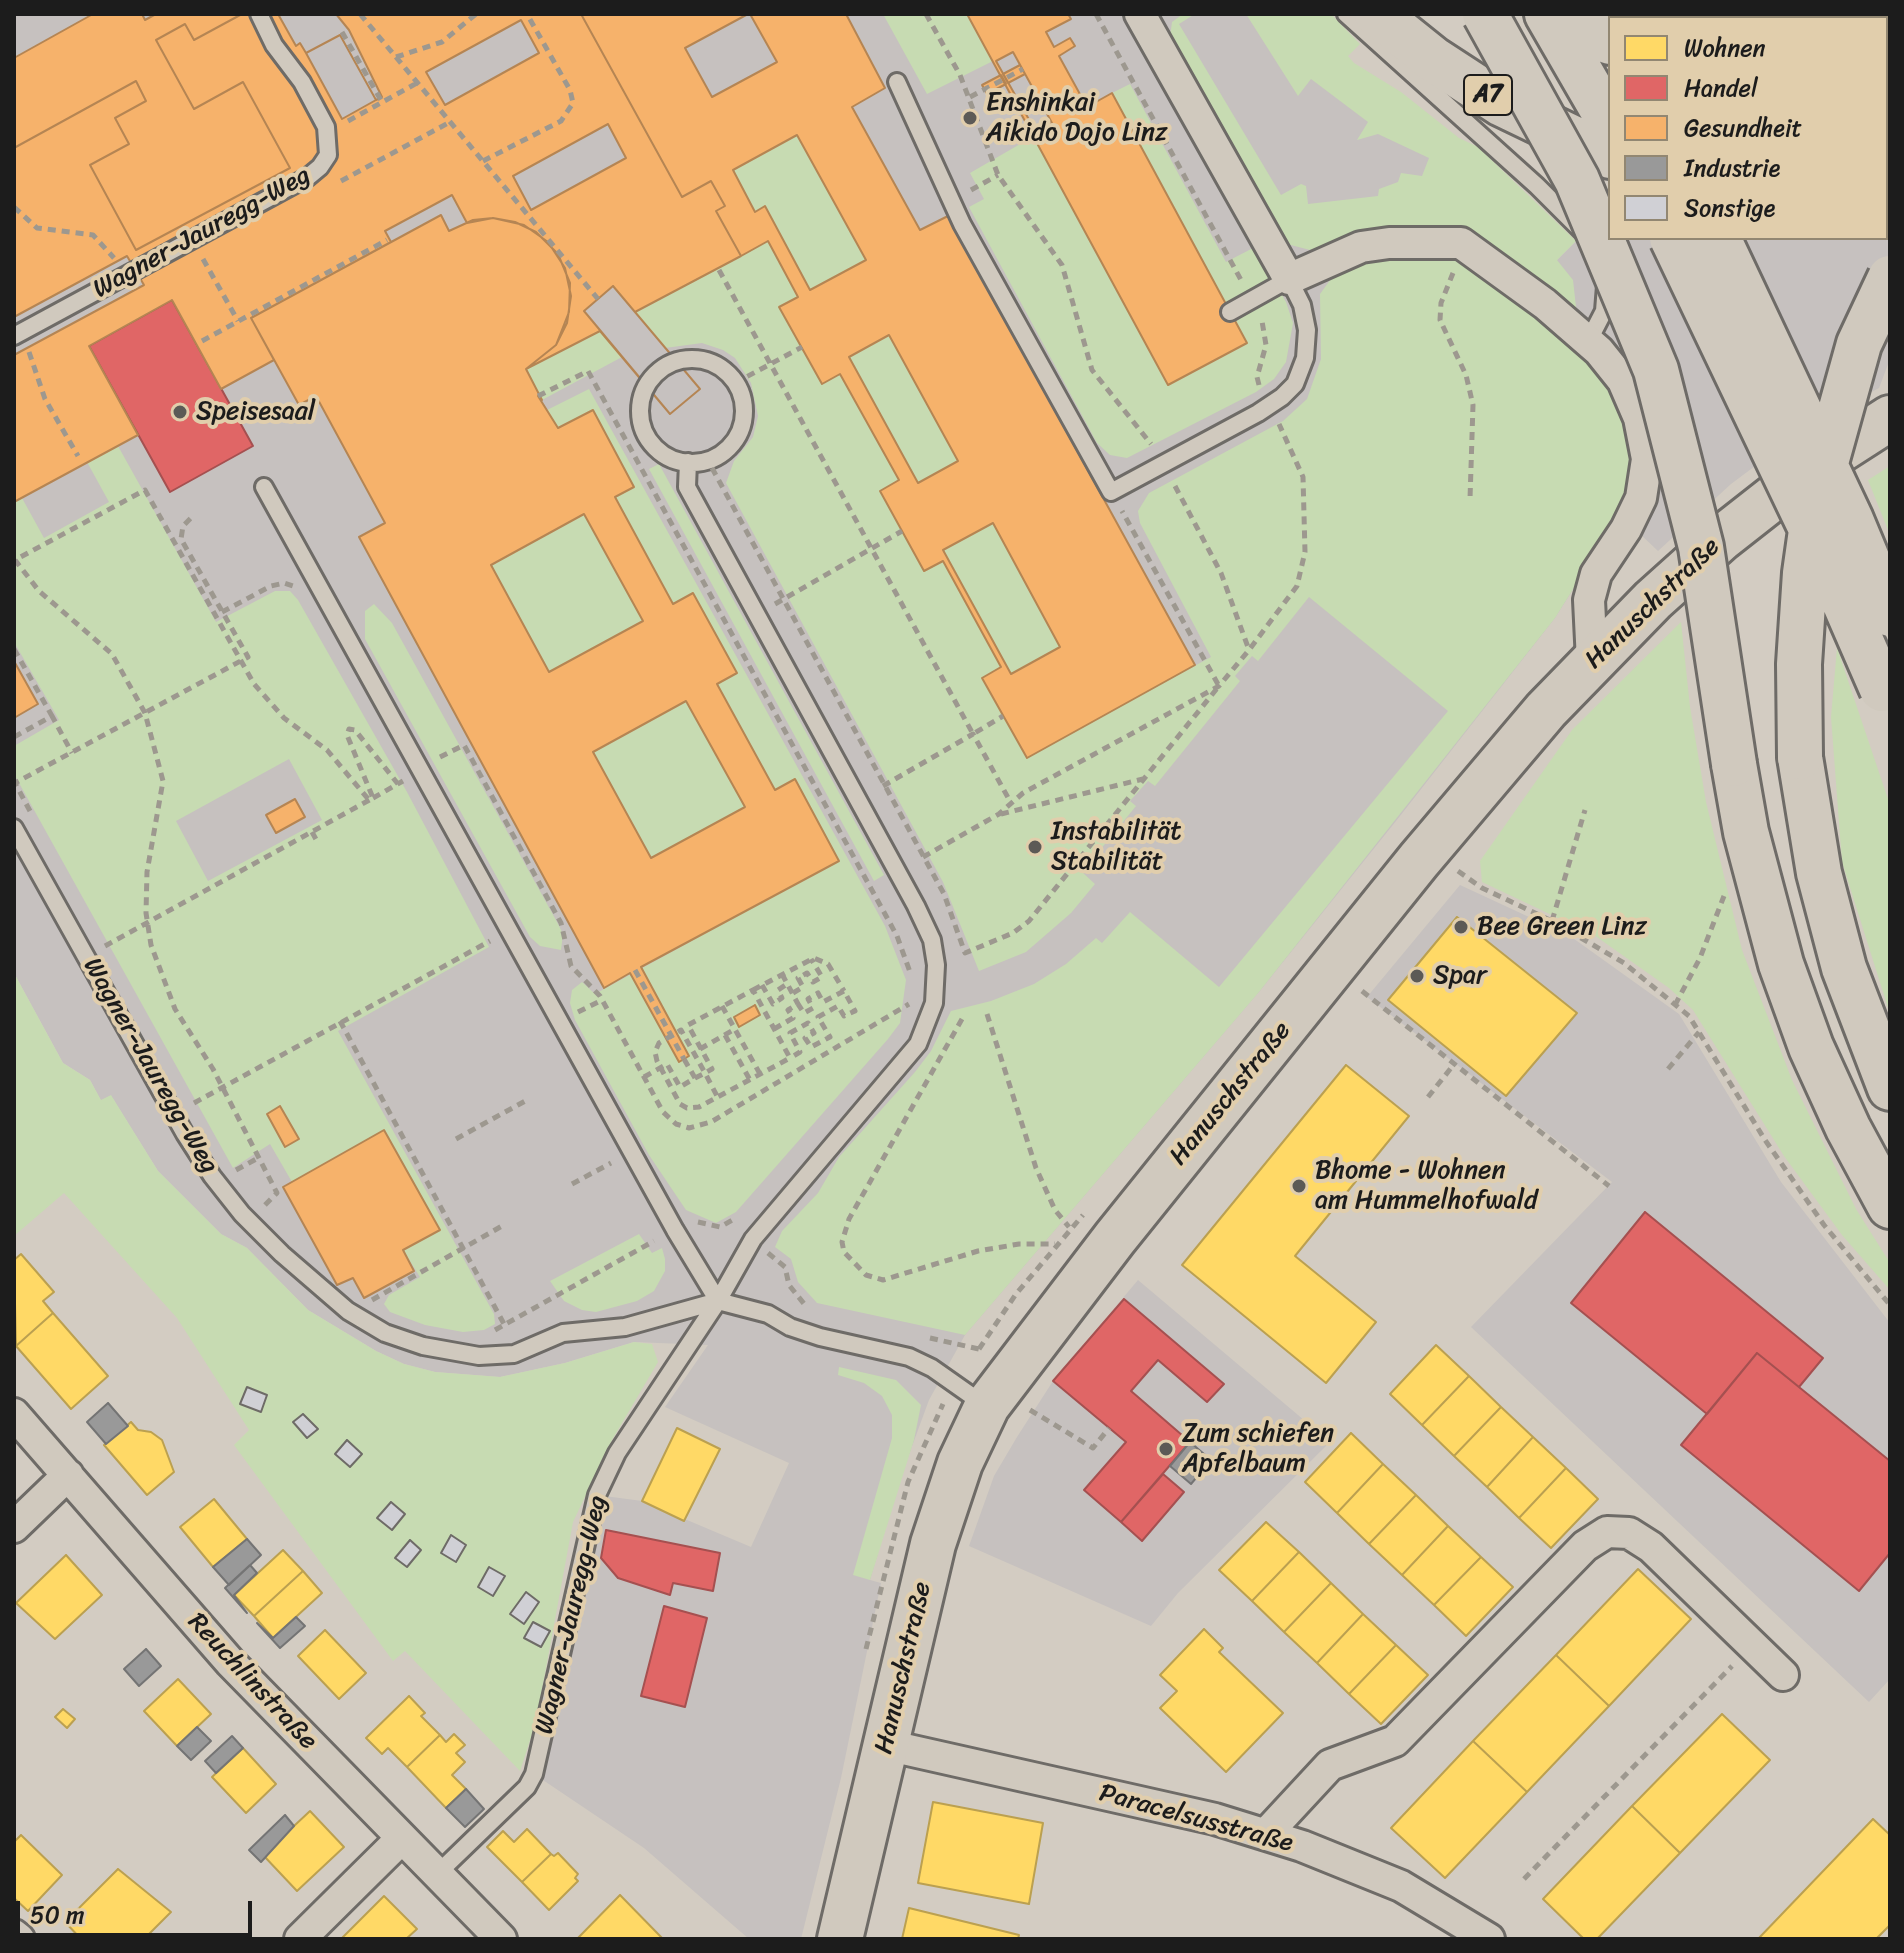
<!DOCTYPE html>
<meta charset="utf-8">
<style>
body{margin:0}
#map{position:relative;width:1904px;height:1953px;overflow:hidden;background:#d3ccc2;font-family:Sriracha,sans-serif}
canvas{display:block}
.frame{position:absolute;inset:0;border:16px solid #1c1c1c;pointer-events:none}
.legend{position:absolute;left:1608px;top:16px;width:280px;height:224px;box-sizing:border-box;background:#e1ceac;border:2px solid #928772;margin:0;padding:10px 14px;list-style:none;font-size:24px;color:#1c1c1c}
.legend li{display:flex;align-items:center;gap:16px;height:40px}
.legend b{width:40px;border:2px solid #928772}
.scale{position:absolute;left:16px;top:1901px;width:236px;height:36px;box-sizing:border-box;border:4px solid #1c1c1c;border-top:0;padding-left:10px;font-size:24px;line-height:28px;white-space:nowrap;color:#1c1c1c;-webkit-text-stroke:6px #e1ceac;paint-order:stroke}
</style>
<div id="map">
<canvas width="1904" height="1953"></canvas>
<div class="frame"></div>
<ul class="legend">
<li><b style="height:22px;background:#ffd966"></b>Wohnen</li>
<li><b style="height:22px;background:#e06666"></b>Handel</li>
<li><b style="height:22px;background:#f6b26b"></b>Gesundheit</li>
<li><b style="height:22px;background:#999"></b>Industrie</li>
<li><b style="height:22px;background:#d0d0d5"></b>Sonstige</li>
</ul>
<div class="scale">50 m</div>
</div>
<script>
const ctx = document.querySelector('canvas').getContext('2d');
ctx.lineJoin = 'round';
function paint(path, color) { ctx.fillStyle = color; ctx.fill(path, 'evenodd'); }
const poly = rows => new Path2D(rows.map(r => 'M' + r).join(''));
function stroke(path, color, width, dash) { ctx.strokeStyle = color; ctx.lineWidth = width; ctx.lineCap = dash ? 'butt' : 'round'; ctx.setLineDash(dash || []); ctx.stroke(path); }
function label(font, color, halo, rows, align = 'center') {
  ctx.font = font + ' Sriracha,sans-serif'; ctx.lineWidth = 8; ctx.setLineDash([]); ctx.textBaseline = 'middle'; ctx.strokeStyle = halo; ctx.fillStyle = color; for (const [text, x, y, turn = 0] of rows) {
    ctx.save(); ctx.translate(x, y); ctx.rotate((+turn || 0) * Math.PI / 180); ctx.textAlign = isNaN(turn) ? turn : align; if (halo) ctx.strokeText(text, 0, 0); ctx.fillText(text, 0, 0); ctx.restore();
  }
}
paint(poly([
 [14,14,1259,14,1557,260,1580,237,1886,238,1886,226,1890,226,1890,359,1879,388,1814,422,1731,484,1658,551,1620,515,1555,618,1400,816,1259,992,965,1335,929,1400,900,1479,870,1580,881,1583,841,1778,801,1939,749,1939,644,1848,534,1774,597,1495,642,1501,751,1547,789,1463,665,1407,708,1345,634,1342,565,1363,500,1377,435,1372,404,1364,376,1351,308,1310,247,1248,221,1234,158,1171,111,1096,101,1101,90,1080,63,1063,14,973],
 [1460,885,1570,936,1679,1014,1781,1182,1890,1323,1890,1679,1869,1702,1471,1327,1612,1182,1367,997],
 [1138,1280,1330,1442,1178,1593,1151,1626,969,1546,994,1476,1017,1437,1053,1381]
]), '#c6c1bf');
paint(poly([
 [883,14,967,14,993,61,927,94],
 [1183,14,1195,14,1179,24,1281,195,1301,184,1306,186,1308,204,1378,196,1379,189,1398,182,1401,173,1422,176,1429,158,1378,134,1357,140,1368,122,1311,79,1298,96,1246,14,1331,14,1360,44,1348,56,1354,63,1401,92,1459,138,1478,147,1576,241,1557,260,1573,280,1577,316,1497,250,1456,230,1379,229,1347,236,1310,250,1287,244,1267,215,1170,37,1172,22],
 [1628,14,1872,14,1875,18,1631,18],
 [1130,84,1226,262,1255,247,1286,302,1293,323,1286,362,1274,379,1256,392,1127,458,1110,455,1097,443,969,207,984,199,970,173,1034,136,1246,342,1112,93],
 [797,135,866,260,810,290,765,207,755,212,733,170],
 [768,241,798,297,780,307,840,374,899,480,880,491,924,571,943,561,1001,667,983,678,1027,757,1211,657,1140,523,1138,511,1149,493,1283,421,1307,399,1321,359,1320,294,1336,272,1385,258,1430,258,1465,262,1501,286,1592,361,1613,388,1625,416,1634,465,1629,493,1620,514,1555,618,1259,992,965,1335,817,1303,798,1282,791,1259,775,1247,782,1231,818,1193,839,1157,915,1072,931,1051,951,1011,991,1001,1034,984,1066,964,1096,938,1102,943,1130,912,1219,987,1448,711,1309,597,1258,661,1252,656,1235,676,1240,681,1155,786,1148,781,1130,801,1136,806,1082,872,1095,884,1071,913,1026,952,979,971,943,882,726,483,734,461,753,437,758,416,751,383,735,358,723,350,702,343,665,348,635,313],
 [600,331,622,357,542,400,526,369],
 [889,335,958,461,918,483,849,357],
 [589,389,885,926,906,980,900,1023,888,1039,736,1212,716,1223,686,1210,649,1155,575,1020,570,1003,572,990,582,982,595,994,839,860,795,780,775,790,717,684,737,673,673,604,615,497,634,486,593,411,558,428,547,410],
 [118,446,216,622,275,591,290,591,298,600,407,792,489,947,338,1031,494,1314,495,1324,484,1330,463,1332,425,1325,390,1312,384,1304,389,1295,420,1277,403,1250,384,1130,292,1182,270,1144,233,1168,14,774,14,746,59,720,14,642,14,502,22,498,44,538,109,502,87,462],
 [289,759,322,820,208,881,176,821],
 [659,464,884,875,874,881,649,469],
 [1890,466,1890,535,1868,480],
 [584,514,643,621,549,672,491,565],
 [993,523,1060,647,1011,674,943,550],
 [374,604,392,623,557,922,563,934,561,950,540,946,530,937,365,639,365,611],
 [1681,622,1690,707,1706,802,1742,950,1792,1080,1856,1209,1890,1263,1890,1290,1842,1235,1784,1156,1693,1010,1669,988,1594,935,1482,882,1480,861,1572,730],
 [1837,648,1890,805,1890,1014,1842,862,1831,717],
 [686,701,745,807,651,858,593,752],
 [14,973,63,1063,90,1080,101,1100,111,1095,158,1171,221,1234,247,1248,308,1310,376,1351,404,1364,435,1372,500,1377,565,1363,634,1342,652,1344,658,1362,612,1440,573,1522,536,1722,520,1771,405,1651,393,1661,234,1445,249,1430,177,1318,64,1193,14,1236],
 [639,1234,652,1253,662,1248,665,1259,665,1271,654,1291,637,1301,596,1312,582,1310,564,1301,550,1281],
 [839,1367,896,1380,921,1405,914,1440,870,1580,853,1575,892,1438,892,1415,882,1396,864,1383,838,1375]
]), '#c7dbb2');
const homes = poly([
 [1457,917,1577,1013,1506,1096,1388,1000,1457,917],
 [1346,1065,1409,1116,1295,1256,1376,1322,1326,1383,1182,1265,1346,1065],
 [21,1254,54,1292,43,1301,53,1313,16,1346,14,1260,21,1254],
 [53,1313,108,1376,71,1409,16,1346,53,1313],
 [1436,1345,1469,1376,1422,1425,1390,1394,1436,1345],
 [1469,1376,1501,1407,1454,1456,1422,1425,1469,1376],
 [1501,1407,1533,1437,1487,1487,1454,1456,1501,1407],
 [131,1422,138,1430,151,1432,162,1440,174,1472,147,1495,104,1445,131,1422],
 [677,1428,720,1449,684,1521,642,1501,677,1428],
 [1351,1433,1383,1464,1337,1513,1305,1482,1351,1433],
 [1533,1437,1566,1468,1519,1518,1487,1487,1533,1437],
 [1383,1464,1416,1495,1369,1544,1337,1513,1383,1464],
 [1566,1468,1598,1499,1551,1548,1519,1518,1566,1468],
 [1416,1495,1448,1526,1402,1575,1369,1544,1416,1495],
 [214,1499,247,1539,213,1567,180,1527,214,1499],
 [1266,1522,1299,1552,1252,1601,1219,1570,1266,1522],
 [1448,1526,1481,1557,1434,1605,1402,1575,1448,1526],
 [283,1550,303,1571,254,1616,234,1595,283,1550],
 [1299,1552,1331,1583,1284,1632,1252,1601,1299,1552],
 [66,1555,102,1595,55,1639,16,1603,66,1555],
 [1481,1557,1513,1587,1466,1636,1434,1605,1481,1557],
 [1638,1569,1691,1619,1609,1706,1556,1655,1638,1569],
 [303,1571,322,1593,273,1638,254,1616,303,1571],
 [1331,1583,1363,1614,1317,1663,1284,1632,1331,1583],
 [1363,1614,1396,1645,1349,1694,1317,1663,1363,1614],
 [1204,1629,1223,1648,1219,1652,1283,1713,1226,1772,1160,1708,1177,1691,1160,1675,1204,1629],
 [325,1630,366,1673,339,1699,298,1656,325,1630],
 [1396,1645,1428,1675,1381,1724,1349,1694,1396,1645],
 [1556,1655,1609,1706,1527,1792,1473,1741,1556,1655],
 [178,1679,211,1714,177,1746,144,1711,178,1679],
 [409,1696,425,1713,421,1716,440,1735,407,1767,388,1748,382,1754,366,1738,409,1696],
 [63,1709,75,1719,67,1728,55,1717,63,1709],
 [1722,1714,1770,1760,1680,1853,1632,1806,1722,1714],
 [454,1734,465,1745,456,1753,465,1762,452,1775,466,1789,446,1808,407,1767,440,1735,446,1742,454,1734],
 [1473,1741,1527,1792,1445,1878,1391,1828,1473,1741],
 [243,1748,276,1784,246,1813,212,1777,243,1748],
 [933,1802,1043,1823,1029,1904,918,1883,933,1802],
 [1632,1806,1680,1853,1597,1939,1584,1939,1543,1899,1632,1806],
 [310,1811,344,1847,297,1891,263,1855,310,1811],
 [1873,1819,1890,1835,1890,1925,1876,1939,1758,1939,1873,1819],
 [527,1829,551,1854,522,1882,487,1847,503,1831,514,1842,527,1829],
 [21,1835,62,1875,28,1911,14,1898,14,1842,21,1835],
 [558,1853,578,1874,575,1878,578,1881,549,1910,522,1882,551,1854,554,1856,558,1853],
 [118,1869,171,1912,144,1939,81,1939,65,1922,118,1869],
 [620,1895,663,1939,577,1939,620,1895],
 [384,1896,417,1929,406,1939,341,1939,384,1896],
 [909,1908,1019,1935,1018,1939,902,1939,909,1908]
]);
paint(homes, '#ffd966');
stroke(homes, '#bba050', 2);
const shops = poly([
 [172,300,253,446,170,492,89,346,172,300],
 [1645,1212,1823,1358,1799,1387,1757,1353,1707,1414,1571,1303,1645,1212],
 [1124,1299,1224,1384,1207,1402,1158,1360,1131,1391,1190,1442,1121,1522,1084,1490,1126,1442,1053,1381,1124,1299],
 [1757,1353,1890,1461,1890,1553,1859,1591,1681,1445,1757,1353],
 [1163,1474,1184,1492,1142,1541,1121,1522,1163,1474],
 [606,1530,720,1553,713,1591,673,1583,670,1595,618,1578,601,1558,606,1530],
 [664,1606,707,1618,685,1707,641,1696,664,1606]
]);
paint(shops, '#e06666');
stroke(shops, '#a55050', 2);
const health = poly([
 [93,14,142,14,145,20,156,14,242,14,194,40,185,24,156,40,194,109,243,82,290,168,136,250,90,165,129,144,115,118,146,101,136,81,14,148,14,58,93,14],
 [242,14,278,14,296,46,300,43,306,53,340,35,376,100,382,97,349,30,336,14,581,14,682,197,711,181,725,206,716,211,741,256,635,312,700,389,670,414,600,331,526,369,556,345,567,323,571,296,565,268,548,242,524,225,493,218,467,223,452,195,385,231,391,242,251,318,274,360,221,389,172,300,89,346,138,435,14,502,14,355,144,285,127,256,14,317,14,148,136,81,146,101,115,118,129,144,90,165,136,250,290,168,243,82,194,109,156,40,185,24,194,40,242,14],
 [521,20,539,53,445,105,426,72,521,20],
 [608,124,626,158,531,210,513,176,608,124],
 [581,14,748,14,685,48,712,97,777,62,750,14,846,14,885,88,852,107,920,230,948,216,1195,665,1027,758,982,678,1001,667,943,561,924,571,880,491,899,480,840,374,822,384,779,307,798,297,768,241,741,256,716,211,725,206,711,181,682,197,581,14],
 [797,135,866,260,810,290,765,206,755,212,733,170,797,135],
 [889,335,958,461,918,483,849,357,889,335],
 [993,523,1060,647,1011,674,943,550,993,523],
 [967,14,1068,14,1071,19,1046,32,1054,47,1070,38,1075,46,1059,56,1087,107,1112,93,1247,343,1168,385,967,14],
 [1013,52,1052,123,1036,132,996,61,1013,52],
 [340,35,376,100,342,119,306,53,340,35],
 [1020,65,1025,74,1008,83,1003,74,1020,65],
 [1001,75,1006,84,987,94,982,85,1001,75],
 [441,215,449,231,473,220,493,218,515,222,536,232,558,254,570,283,569,312,556,345,526,369,542,400,538,396,558,428,593,410,634,487,615,497,673,604,693,593,737,673,717,684,775,790,795,779,839,861,641,967,689,1056,679,1062,630,973,604,988,359,537,385,523,316,396,299,405,251,318,441,215],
 [584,514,643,621,549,672,491,565,584,514],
 [686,701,745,807,651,858,593,752,686,701],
 [613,286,700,389,670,414,584,311,613,286],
 [14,661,38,704,14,718,14,661],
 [295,799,305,817,276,833,266,815,295,799],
 [755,1005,760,1015,739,1027,734,1017,755,1005],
 [280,1106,299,1139,285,1147,267,1114,280,1106],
 [384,1130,440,1230,403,1250,414,1271,364,1298,353,1278,337,1285,283,1187,384,1130]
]);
paint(health, '#f6b26b');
stroke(health, '#b58553', 2);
const industry = poly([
 [108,1403,128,1426,106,1444,87,1422,108,1403],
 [1190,1442,1211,1460,1191,1484,1170,1466,1190,1442],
 [247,1539,261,1555,229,1585,213,1567,247,1539],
 [250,1565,257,1573,234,1595,247,1613,225,1588,250,1565],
 [296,1617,305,1626,280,1648,257,1623,273,1638,296,1617],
 [146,1649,161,1666,139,1686,124,1669,146,1649],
 [197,1727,211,1741,191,1760,177,1746,197,1727],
 [232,1736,243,1748,216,1773,205,1761,232,1736],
 [466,1789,484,1809,465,1827,446,1808,466,1789],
 [285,1815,294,1826,261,1862,249,1850,285,1815]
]);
paint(industry, '#999');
stroke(industry, '#747474', 2);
const building = poly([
 [247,1387,267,1395,261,1412,240,1404,247,1387],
 [303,1414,318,1429,307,1438,293,1422,303,1414],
 [347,1440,362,1454,350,1467,335,1454,347,1440],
 [391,1502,405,1514,392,1530,377,1518,391,1502],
 [451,1535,466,1545,456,1562,441,1553,451,1535],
 [410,1540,421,1550,407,1567,395,1558,410,1540],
 [489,1567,505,1576,493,1596,478,1587,489,1567],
 [526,1592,539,1602,524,1624,510,1614,526,1592],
 [533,1622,550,1631,541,1647,524,1638,533,1622]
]);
paint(building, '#d0d0d5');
stroke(building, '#6e6b67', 2);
const lane = poly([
 [1346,14,1537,186,1583,232],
 [897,82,962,224,1111,492,1258,413,1282,397,1295,384,1305,358,1307,330,1302,305,1289,279,1230,312],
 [14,336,308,177,320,167,328,155,326,127,302,82,274,45,259,14],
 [1588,342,1604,311,1606,286],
 '640 411a52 52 0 1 1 104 0a52 52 0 1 1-104 0Z',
 [264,487,675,1230,718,1301,753,1239,918,1044,934,1003,936,965,932,940,916,906,687,487,688,462],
 [14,828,185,1134,212,1176,242,1214,282,1254,348,1311,385,1333,423,1346,479,1356,514,1354,563,1333,625,1327,718,1301,768,1314,790,1327,820,1337,909,1357,932,1368,986,1406],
 [437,1874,527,1787,534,1774,597,1495,617,1453,718,1301]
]);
const street = poly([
 [1140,14,1289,279,1361,247,1389,243,1461,243,1545,304,1599,351,1623,381,1639,418,1647,459,1641,498,1626,529,1596,574,1589,600,1592,661],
 [14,1414,230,1662,501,1939],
 [14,1527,68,1475],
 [886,1745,1215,1819,1302,1846,1401,1886,1489,1939],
 [1266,1834,1330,1765,1395,1741,1585,1546,1607,1532,1629,1533,1651,1547,1783,1675],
 [14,1935,19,1939],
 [300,1939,402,1838]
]);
const secondary = poly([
 [840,1939,933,1544,960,1463,987,1406,1115,1238,1419,860,1546,710,1653,600,1722,538,1806,472,1890,418]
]);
const highway = poly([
 [1377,14,1433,59,1502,104,1610,156],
 [1547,14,1610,123],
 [1593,14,1610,42],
 [1886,195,1890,195],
 [1800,757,1819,873,1844,968,1890,1088],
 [1734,764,1746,832,1781,964,1811,1047,1848,1128,1890,1206]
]);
stroke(lane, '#6e6b67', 22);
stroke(street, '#6e6b67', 36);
stroke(secondary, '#6e6b67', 50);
stroke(highway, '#6e6b67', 50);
stroke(poly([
 [360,14,598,299],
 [926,14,960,75,998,175,1062,265,1092,370,1151,444],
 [1096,14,1241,280],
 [342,32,382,102],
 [396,57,442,42,476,14],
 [970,97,1023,69],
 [348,121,417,83],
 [483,161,561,121,573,103,570,90,527,14],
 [341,181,450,122],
 [971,190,998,175],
 [14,207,37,228,93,235,114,258],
 [203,259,238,321],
 [719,270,973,734,1003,716],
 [1453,273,1441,303,1440,320,1466,375,1473,405,1470,499],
 [202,341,387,240],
 [29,352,45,399,78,456],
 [735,383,802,347],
 [1259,385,1257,377,1266,345,1262,321],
 [538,396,588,371,897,936,910,972],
 [712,468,944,894,965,953,1013,933,1029,921,1219,686,1122,511],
 [1175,486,1221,573,1249,650],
 [775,604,902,531],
 [222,612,271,586,284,583,293,586],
 [14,649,52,716],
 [14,737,52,716,72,753],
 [440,757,464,745,561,923,571,966,600,996,663,1112,676,1124,689,1128,711,1122,909,1004],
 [883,786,973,734,1011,803],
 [373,798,403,781],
 [30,811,15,783,248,657,181,539,183,526,192,517],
 [1001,814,1143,779],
 [312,832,318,843],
 [923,857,999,814,1023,793,1219,686,1249,650,1297,586,1305,552,1303,477,1279,424],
 [1458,871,1482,888,1552,921,1624,963,1689,1016,1765,1140,1824,1225,1890,1305],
 [1552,921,1585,810],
 [105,946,373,798,347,735,349,729,355,730,398,784],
 [782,974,798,1004],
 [762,985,773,1004,782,998,778,990,787,984],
 [753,990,814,958,828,964,844,991],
 [1362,991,1609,1186],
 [793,993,803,987,798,978,807,973,813,982,822,977,811,959],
 [1675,1005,1700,958,1724,896],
 [722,1006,760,1074],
 [578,1012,602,1000],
 [987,1014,1036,1168,1055,1210,1069,1227],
 [962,1019,849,1219,842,1242,844,1252,866,1275,883,1280,978,1251,1019,1244,1055,1244],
 [340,1021,504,1324],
 [774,1029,793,1018,788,1010,798,1004,804,1013,813,1008,808,999,818,993,823,1002,844,991,855,1011,844,1016,838,1006,818,1017,830,1037,811,1047,805,1038,814,1033,808,1023,790,1033,800,1052,790,1058],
 [725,1035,750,1080],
 [700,1049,735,1029],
 [1668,1069,1699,1032],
 [644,1077,667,1064,680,1087,695,1078,684,1059],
 [695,1078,705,1073,681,1030,659,1043,655,1052,657,1061,680,1104,687,1108,699,1107,790,1058,753,990,688,1025,712,1069,705,1073,717,1096],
 [1428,1097,1455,1063],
 [194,1103,490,941],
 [456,1139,527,1100],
 [236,1170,260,1157],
 [572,1184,611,1163],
 [265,1205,277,1193,213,1069,175,1009,151,945,146,913,147,872,163,781,145,713,112,654,39,591,15,560,145,490,254,684,284,718,327,750,369,800],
 [698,1222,720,1227,736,1218],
 [768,1253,785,1267,789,1285,805,1305],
 [372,1300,502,1226],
 [495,1330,654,1241],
 [930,1338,979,1349],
 [979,1349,1016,1294,1083,1215],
 [1030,1410,1093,1448,1109,1428],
 [866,1649,908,1482,943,1404],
 [1524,1879,1732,1666]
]), '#9d988f', 5, [8, 6]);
stroke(lane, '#d0c9be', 16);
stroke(street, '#d0c9be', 30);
stroke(secondary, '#d0c9be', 44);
stroke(highway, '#d0c9be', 44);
const highwayBridge = poly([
 [1485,14,1577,180,1656,370,1701,547,1734,764],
 [1672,238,1825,558,1882,689],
 [1718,238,1851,520,1890,614],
 [1800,757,1799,664,1805,573,1815,502,1859,344,1890,278]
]);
stroke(highwayBridge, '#6e6b67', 50, []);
stroke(poly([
 [635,970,684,1059]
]), '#9d988f', 5, [8, 6]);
stroke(highwayBridge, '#d0c9be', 44);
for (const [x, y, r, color] of [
 [970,118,8,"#5c5a56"],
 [180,412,8,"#5c5a56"],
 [1035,847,8,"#5c5a56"],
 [1461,927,8,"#5c5a56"],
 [1417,976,8,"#5c5a56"],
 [1299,1186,8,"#5c5a56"],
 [1166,1449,8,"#5c5a56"]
]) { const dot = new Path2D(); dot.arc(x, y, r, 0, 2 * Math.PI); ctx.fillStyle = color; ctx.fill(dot); stroke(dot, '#e1ceac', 3); }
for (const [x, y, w] of [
 [1488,95,48]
]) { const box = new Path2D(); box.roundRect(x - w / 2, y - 20, w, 40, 6); ctx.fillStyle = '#e1ceac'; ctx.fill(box); stroke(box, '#1c1c1c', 2); }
label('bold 24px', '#1c1c1c', null, [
 ["A7",1488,95]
]);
label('26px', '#1c1c1c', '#e1ceac', [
 ["Enshinkai",986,103],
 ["Aikido Dojo Linz",986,133],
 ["Speisesaal",196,412],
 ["Instabilität",1051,832],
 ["Stabilität",1051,862],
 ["Bee Green Linz",1477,927],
 ["Spar",1433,976],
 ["Bhome - Wohnen",1315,1171],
 ["am Hummelhofwald",1315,1201],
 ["Zum schiefen",1182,1434],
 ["Apfelbaum",1182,1464]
], 'left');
label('26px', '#1c1c1c', '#e1ceac', [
 ["Wagner-Jauregg-Weg",202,233,-29],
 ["Hanuschstraße",1653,604,-44],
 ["Wagner-Jauregg-Weg",150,1066,60],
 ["Hanuschstraße",1231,1094,-51],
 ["Wagner-Jauregg-Weg",572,1615,-77],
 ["Hanuschstraße",904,1668,-77],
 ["Reuchlinstraße",252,1682,47],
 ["Paracelsusstraße",1196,1819,15]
]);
</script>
